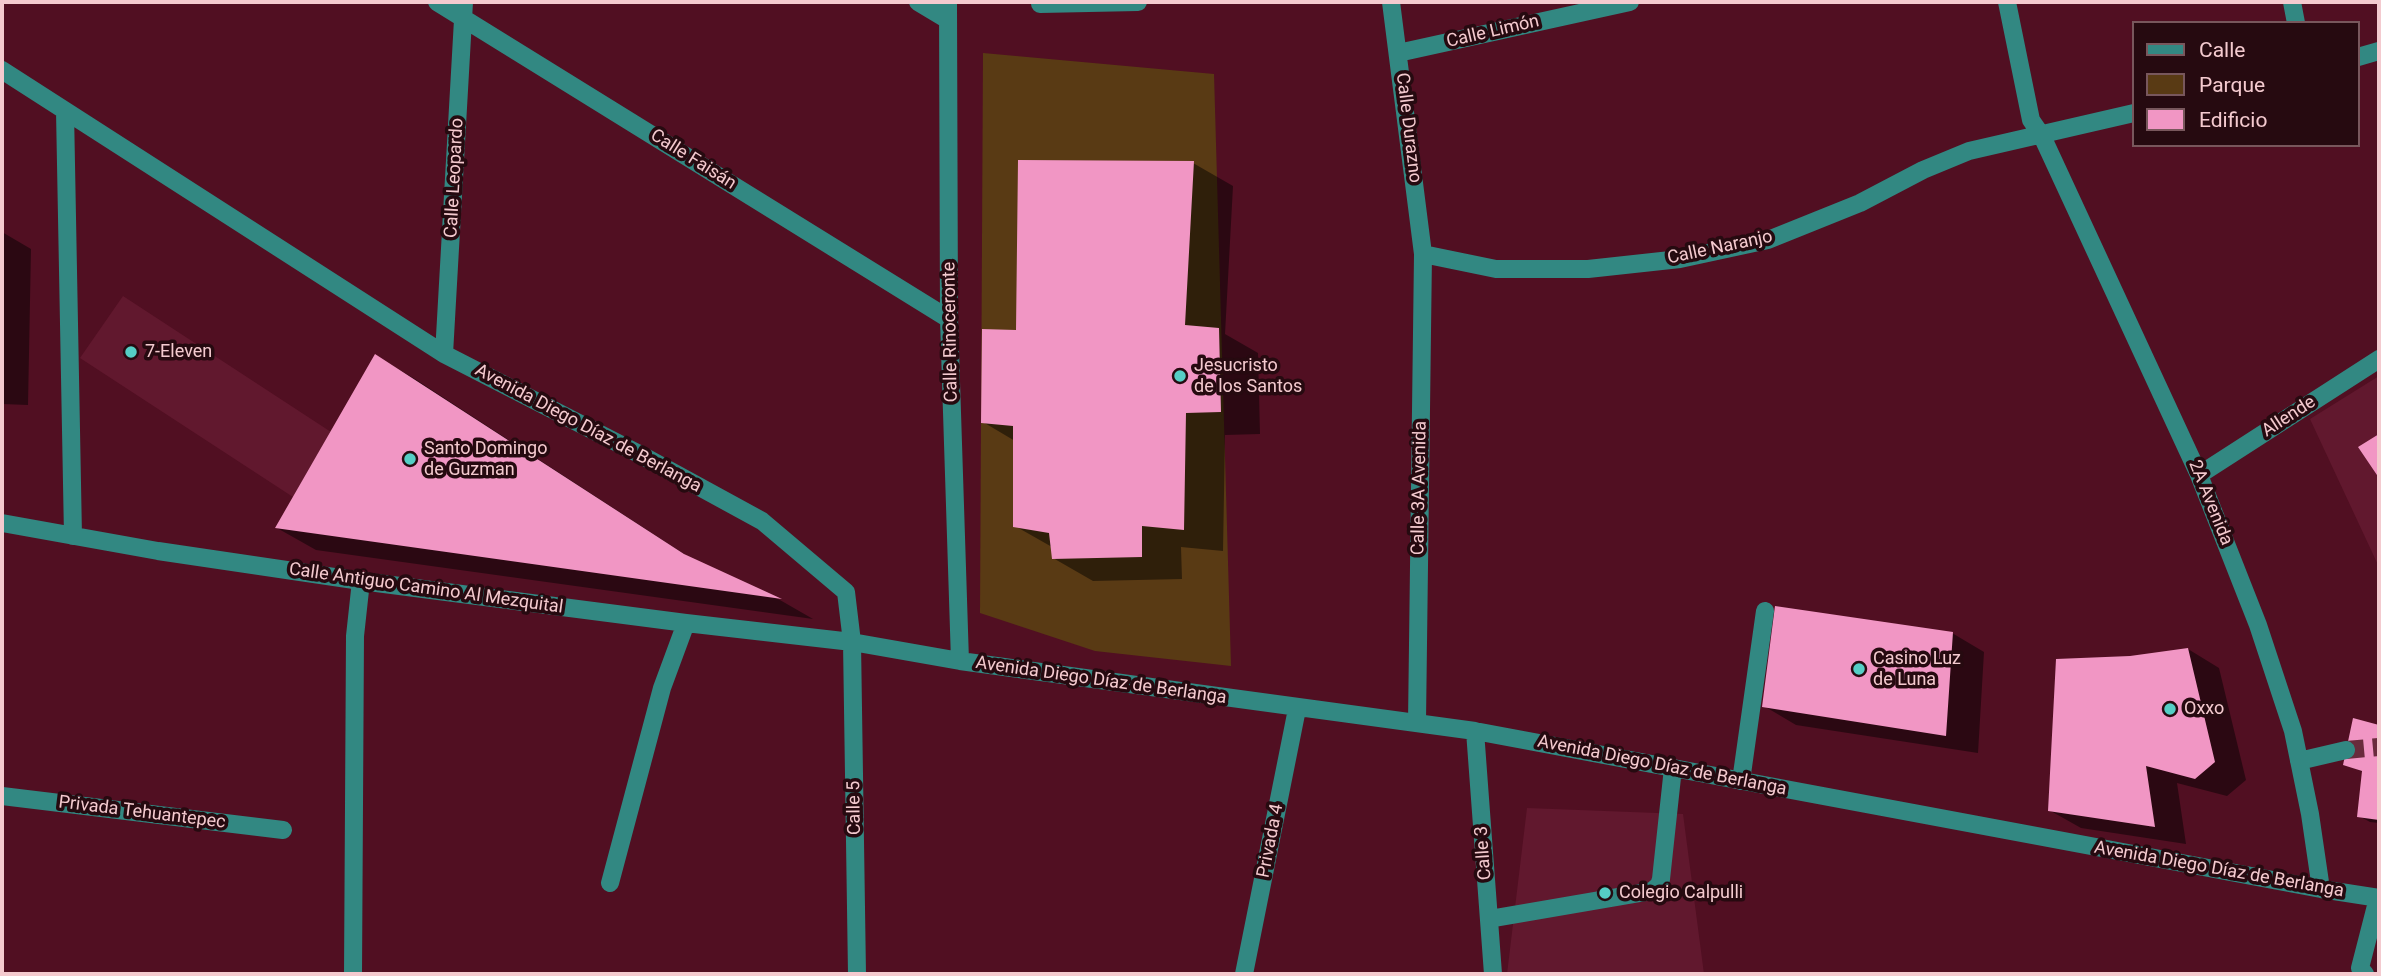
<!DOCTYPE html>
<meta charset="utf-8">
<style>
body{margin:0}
#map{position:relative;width:2381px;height:976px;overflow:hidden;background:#510f22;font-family:Roboto,sans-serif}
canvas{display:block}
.frame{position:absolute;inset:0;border:4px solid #f4cacf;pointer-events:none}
.legend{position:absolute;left:2132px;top:21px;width:228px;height:126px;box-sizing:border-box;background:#260a10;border:2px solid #78575c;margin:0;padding:9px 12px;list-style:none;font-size:21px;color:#f4cacf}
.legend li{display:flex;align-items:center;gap:14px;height:35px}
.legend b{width:35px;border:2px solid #78575c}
</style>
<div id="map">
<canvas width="2381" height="976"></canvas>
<div class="frame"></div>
<ul class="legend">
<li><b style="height:9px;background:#328882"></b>Calle</li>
<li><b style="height:19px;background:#593a14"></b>Parque</li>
<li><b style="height:19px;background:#f196c4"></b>Edificio</li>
</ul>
</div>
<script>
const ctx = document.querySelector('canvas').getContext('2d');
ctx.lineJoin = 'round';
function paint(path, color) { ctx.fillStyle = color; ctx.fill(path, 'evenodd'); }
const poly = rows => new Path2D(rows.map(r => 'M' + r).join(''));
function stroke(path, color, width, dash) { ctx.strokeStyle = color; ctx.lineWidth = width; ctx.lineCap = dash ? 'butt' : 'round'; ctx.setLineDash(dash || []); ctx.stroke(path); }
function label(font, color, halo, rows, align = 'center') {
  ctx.font = font + ' Roboto,sans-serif'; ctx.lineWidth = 7; ctx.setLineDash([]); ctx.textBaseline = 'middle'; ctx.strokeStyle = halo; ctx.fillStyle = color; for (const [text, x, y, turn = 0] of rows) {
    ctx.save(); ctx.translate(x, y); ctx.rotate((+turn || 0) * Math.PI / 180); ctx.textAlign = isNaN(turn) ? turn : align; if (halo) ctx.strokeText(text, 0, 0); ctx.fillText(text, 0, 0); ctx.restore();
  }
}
paint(poly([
 [123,296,331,432,293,497,80,358],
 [2379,376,2379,567,2310,419],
 [1527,808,1683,814,1704,974,1507,974]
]), '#61182e');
paint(poly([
 [983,53,1214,74,1231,666,1095,651,980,613]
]), '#593a14');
paint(poly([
 [1193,163,1233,186,1225,334,1258,353,1260,434,1225,435,1223,551,1181,547,1182,579,1093,581,1053,558,1052,547,1015,526,1015,441,983,422,1018,331],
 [2,232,31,249,28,405,2,404],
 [376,356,415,379,698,563,780,600,813,619,316,550,277,528],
 [1952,633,1984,652,1978,753,1796,725,1764,706],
 [2188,649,2219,668,2246,780,2227,796,2177,783,2186,844,2081,828,2049,810,2130,658],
 [2354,720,2379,727,2379,823,2370,822,2359,816,2363,772,2345,764]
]), '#0007');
paint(poly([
 [1018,160,1194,161,1185,325,1219,328,1221,412,1186,413,1184,530,1142,526,1142,557,1052,559,1049,533,1013,527,1013,426,981,423,982,329,1016,330],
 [375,354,684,554,782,599,275,528],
 [2379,434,2379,478,2358,447],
 [1775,606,1953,632,1946,736,1762,707],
 [2188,648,2215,762,2195,779,2146,766,2155,827,2048,811,2056,659,2130,656],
 [2353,718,2379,725,2379,820,2357,817,2362,771,2343,765]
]), '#f196c4');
stroke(poly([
 [2346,750,2379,747]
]), '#692b3c', 18, [18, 9]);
stroke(poly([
 [437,2,949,319],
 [918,2,948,20],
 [948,2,949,319,960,661],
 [1040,2,1040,4,1138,2],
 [1391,2,1423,254,1417,722],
 [2007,2,2031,120,2042,136,2199,475,2258,625,2293,731,2310,814,2321,889],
 [2292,2,2296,23],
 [1398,53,1630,2],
 [2358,57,2379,51],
 [2,70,444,354,643,456,762,521,846,592,852,642,857,974],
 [65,111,73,536],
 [1423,254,1496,269,1588,269,1680,259,1768,240,1860,203,1923,170,1969,151,2134,113],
 [444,354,464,2],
 [2199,475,2379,359],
 [2,523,158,551,361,581,686,623,852,642,960,661,1475,731,2321,889,2379,898],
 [1475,731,1493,974],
 [2299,761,2346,750],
 [1741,781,1765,611],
 [2,796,283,830],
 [610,883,662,688,686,623],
 [1489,919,1652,891,1659,885,1661,879,1673,768],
 [353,974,355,636,361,581],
 [1244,974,1297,709],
 [2365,974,2360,968,2378,898]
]), '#328882', 18);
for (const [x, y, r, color] of [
 [131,352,7,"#55cec5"],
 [1180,376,7,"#55cec5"],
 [410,459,7,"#55cec5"],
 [1859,669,7,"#55cec5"],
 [2170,709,7,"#55cec5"],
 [1605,893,7,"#55cec5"]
]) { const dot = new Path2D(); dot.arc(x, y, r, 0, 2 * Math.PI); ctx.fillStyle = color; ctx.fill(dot); stroke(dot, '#260a10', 2.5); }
label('18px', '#f4cacf', '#260a10', [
 ["Calle Limón",1493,32,-13],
 ["Calle Durazno",1408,128,83],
 ["Calle Faisán",693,160,32],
 ["Calle Leopardo",455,178,-87],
 ["Calle Naranjo",1720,248,-12],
 ["Calle Rinoceronte",951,332,-91],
 ["Allende",2289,417,-33],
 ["Avenida Diego Díaz de Berlanga",588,429,28],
 ["Calle 3A Avenida",1420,488,-89],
 ["2A Avenida",2210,503,68],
 ["Calle Antiguo Camino Al Mezquital",426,589,8],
 ["Avenida Diego Díaz de Berlanga",1101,681,8],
 ["Avenida Diego Díaz de Berlanga",1662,766,11],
 ["Calle 5",855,808,-91],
 ["Privada Tehuantepec",142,813,7],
 ["Privada 4",1271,841,-79],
 ["Calle 3",1484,853,-94],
 ["Avenida Diego Díaz de Berlanga",2219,870,10]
]);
label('18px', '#f4cacf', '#260a10', [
 ["7-Eleven",145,352],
 ["Jesucristo",1194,366],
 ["de los Santos",1194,387],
 ["Santo Domingo",424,449],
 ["de Guzman",424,470],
 ["Casino Luz",1873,659],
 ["de Luna",1873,680],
 ["Oxxo",2184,709],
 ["Colegio Calpulli",1619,893]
], 'left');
</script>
